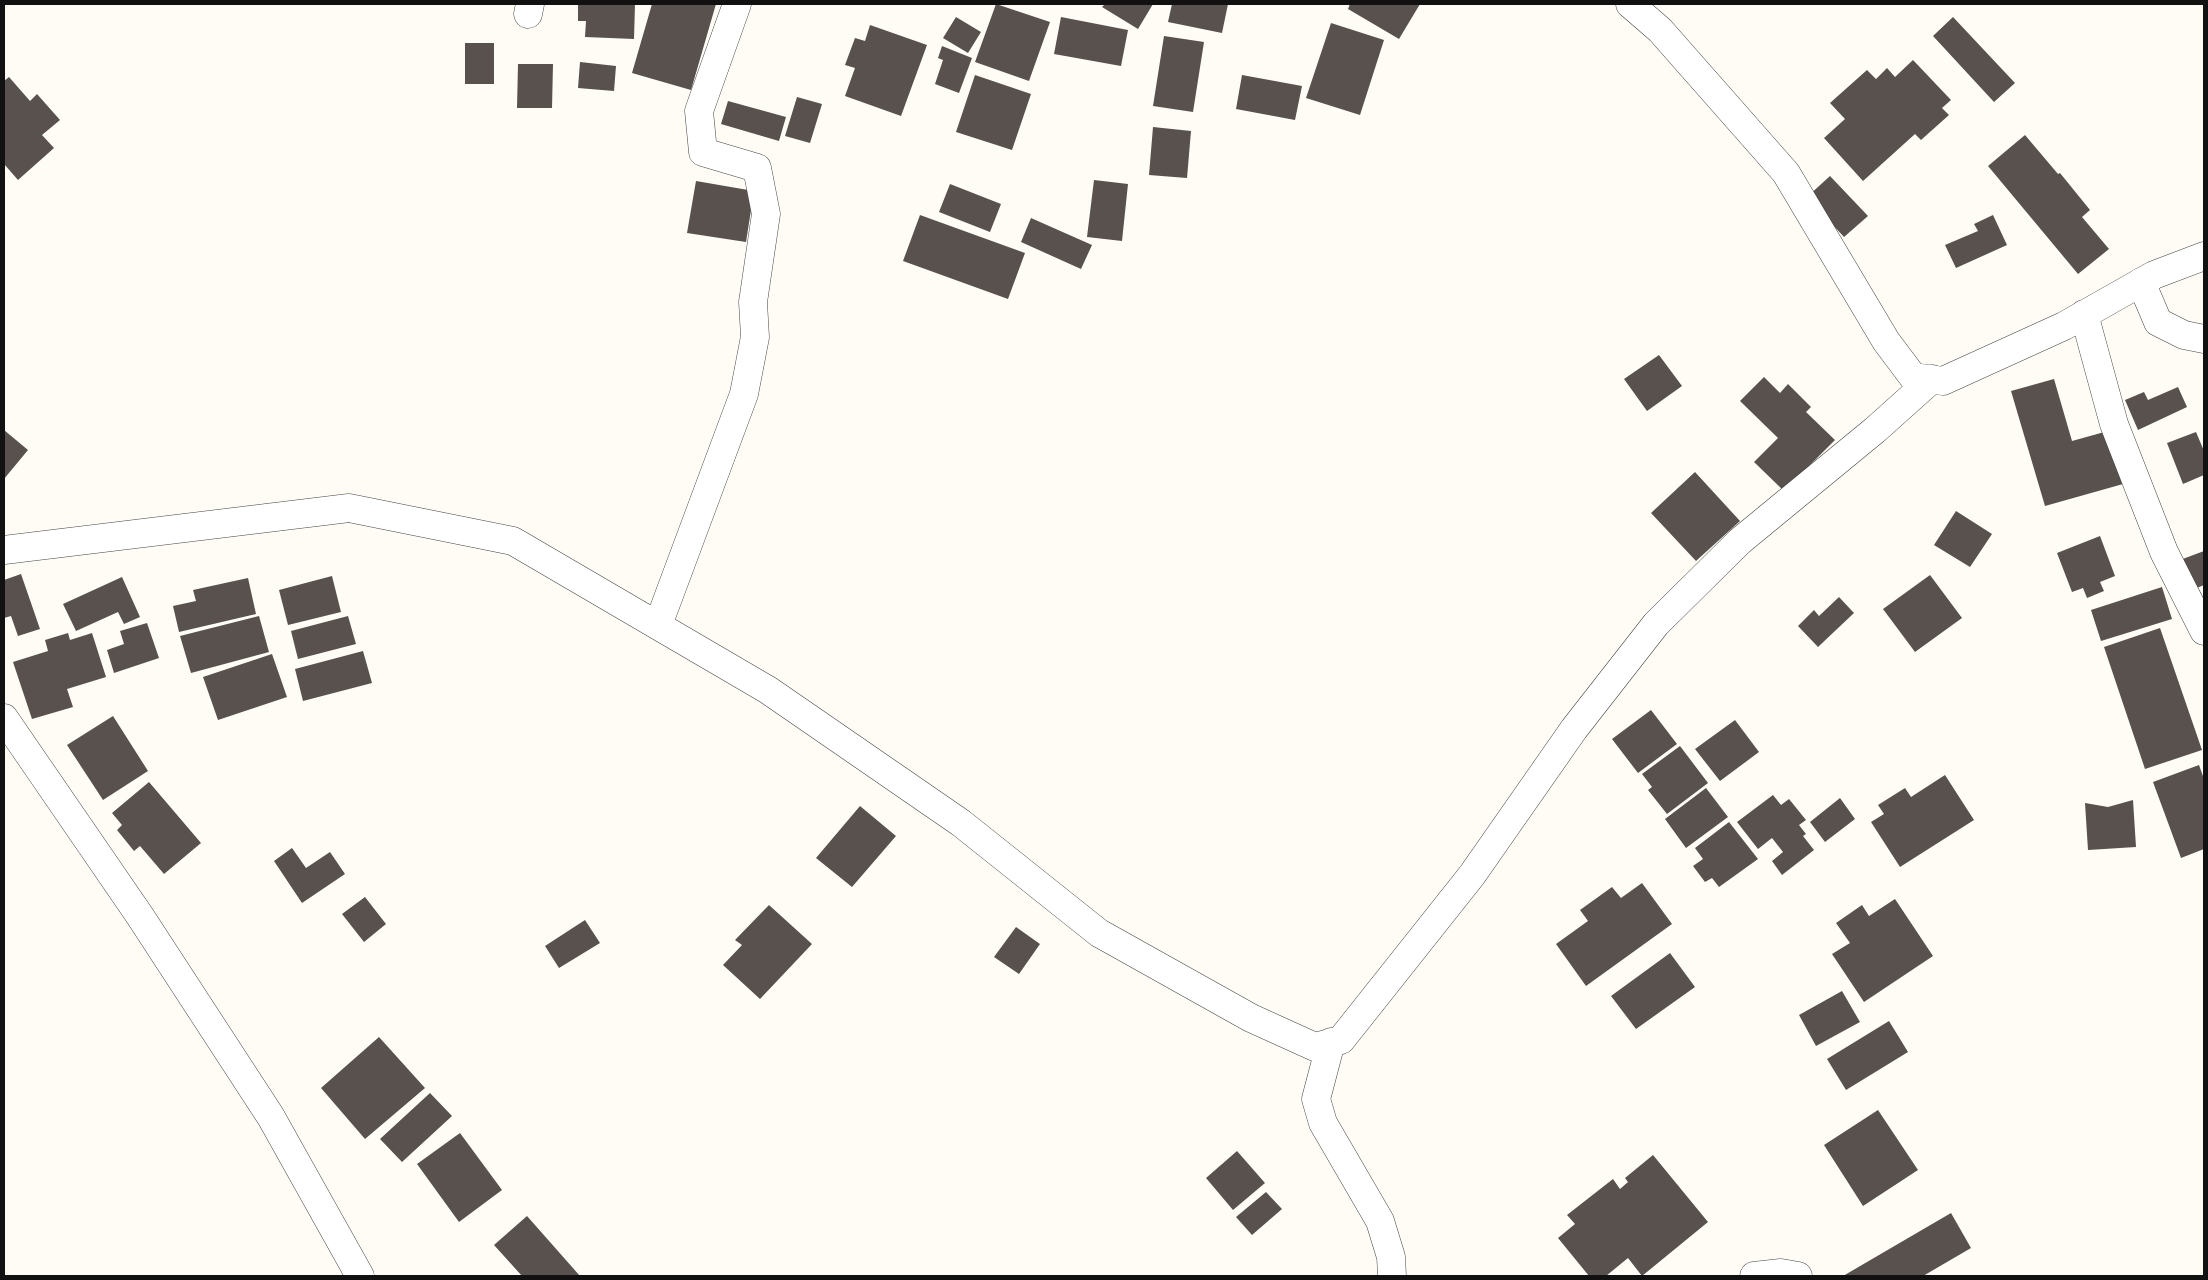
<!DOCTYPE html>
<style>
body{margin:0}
#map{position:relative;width:2208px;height:1280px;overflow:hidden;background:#fefcf5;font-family:Literata,serif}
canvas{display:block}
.frame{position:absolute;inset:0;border:5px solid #111;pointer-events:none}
</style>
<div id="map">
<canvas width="2208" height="1280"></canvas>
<div class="frame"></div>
</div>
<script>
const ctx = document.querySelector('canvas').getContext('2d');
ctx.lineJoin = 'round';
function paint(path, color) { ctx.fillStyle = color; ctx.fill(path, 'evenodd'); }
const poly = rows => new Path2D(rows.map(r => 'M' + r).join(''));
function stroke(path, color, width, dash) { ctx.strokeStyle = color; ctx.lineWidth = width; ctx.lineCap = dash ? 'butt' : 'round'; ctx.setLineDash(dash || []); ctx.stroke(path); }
paint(poly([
 [578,4,635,4,634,39,585,37,586,21,578,21],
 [652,4,716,4,691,90,632,73],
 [996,4,1050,22,1029,81,975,62],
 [1105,4,1153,4,1138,29,1102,7],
 [1172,4,1228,4,1222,33,1168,22],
 [1350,4,1420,4,1399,39,1348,9],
 [956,17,981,32,968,53,943,38],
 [1061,17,1128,30,1121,66,1054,54],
 [1953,17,2015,83,1994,102,1933,36],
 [1331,23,1384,40,1360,115,1306,98],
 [870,25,927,45,901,116,845,96,855,68,845,65,855,38,865,41],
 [1164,36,1204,42,1193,112,1153,106],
 [465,43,494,43,494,84,465,84],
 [942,46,972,58,959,93,935,84,943,60,938,58],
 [1913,60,1951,100,1942,108,1949,115,1921,140,1915,134,1863,181,1824,138,1845,119,1830,103,1867,70,1876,79,1887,68,1895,77],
 [580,62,616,66,614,91,578,88],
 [518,64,553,64,552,108,517,108],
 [975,75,1031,94,1012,150,956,132],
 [1242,75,1302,86,1295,120,1236,109],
 [9,77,30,101,37,94,60,120,42,135,54,148,18,180,4,164,4,81],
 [797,97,822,104,810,143,785,136],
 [728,101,786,117,779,141,721,124],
 [1153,127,1191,131,1187,178,1149,175],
 [2025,135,2058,174,2060,173,2090,210,2082,217,2109,249,2078,274,1988,166],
 [1830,176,1868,216,1844,237,1807,197],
 [1094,180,1128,184,1122,241,1087,237],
 [696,181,754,191,746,242,687,233],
 [950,184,1001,204,990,232,939,212],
 [920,215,1025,253,1008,299,903,261],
 [1993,215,2007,245,1956,268,1945,245,1978,231,1974,224],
 [1031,218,1092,245,1081,269,1021,242],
 [1659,355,1682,386,1647,411,1624,379],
 [1764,377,1780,393,1788,384,1811,407,1806,412,1835,440,1784,491,1754,462,1778,438,1740,401],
 [2054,379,2072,441,2108,431,2123,484,2045,506,2011,391],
 [2178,387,2187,407,2138,430,2125,400,2144,392,2148,400],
 [4,430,28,450,4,479],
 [2196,432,2204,451,2204,475,2183,484,2167,443],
 [1695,472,1740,521,1696,561,1651,513],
 [1956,511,1992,534,1970,567,1934,545],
 [2100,536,2115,576,2100,582,2104,591,2087,598,2083,588,2072,592,2057,553],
 [2204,551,2204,585,2192,590,2180,560],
 [21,574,40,629,18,636,11,616,4,618,4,580],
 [1930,575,1962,618,1915,652,1883,609],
 [332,576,341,612,288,625,279,590],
 [122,577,140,617,124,624,118,612,76,631,63,604],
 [248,578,256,614,179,632,173,606,196,601,193,590],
 [2162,587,2172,619,2101,641,2091,610],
 [1839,597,1854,613,1818,647,1798,626,1814,610,1819,616],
 [259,616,269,652,191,673,180,636],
 [348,616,356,644,298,659,291,631],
 [147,623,159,658,114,673,107,650,124,644,120,631],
 [2160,628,2202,750,2145,769,2104,647],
 [68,633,70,640,92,633,106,677,67,689,73,707,32,719,13,662,48,651,45,640],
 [363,651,372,683,303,701,295,669],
 [272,654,287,697,218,720,203,677],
 [1651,710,1677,744,1638,773,1612,739],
 [113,716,148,771,103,800,67,745],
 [1735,720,1759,752,1720,781,1695,749],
 [1680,746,1708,783,1667,814,1648,790,1652,787,1642,774],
 [2199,765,2204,779,2204,849,2181,858,2153,782],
 [1945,775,1974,820,1900,867,1871,822,1884,814,1878,805,1905,788,1911,797],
 [149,782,201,843,164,874,140,846,134,851,117,830,122,825,112,813],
 [1706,788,1728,817,1686,848,1665,819],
 [1773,795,1781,805,1789,799,1806,820,1799,825,1806,834,1803,836,1814,850,1782,875,1772,861,1783,852,1772,838,1758,849,1737,822],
 [1840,798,1855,819,1825,842,1810,822],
 [2133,800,2136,847,2088,850,2085,803,2108,807],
 [860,806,896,836,852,887,816,858],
 [1729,822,1758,859,1719,887,1712,878,1705,882,1693,866,1703,859,1695,848],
 [292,848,306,868,330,852,345,874,302,903,274,861],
 [1642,883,1672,924,1586,986,1556,944,1588,921,1580,910,1612,887,1621,898],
 [365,897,386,924,364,942,342,914],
 [1895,899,1933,956,1864,1002,1832,954,1850,943,1836,923,1862,905,1869,916],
 [769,905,812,944,760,999,723,965,742,945,735,940],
 [585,920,600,943,559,968,545,946],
 [1016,927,1040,944,1019,974,994,957],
 [1670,953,1695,987,1636,1029,1611,996],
 [1842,991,1860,1022,1816,1046,1799,1015],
 [1889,1021,1908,1052,1846,1090,1827,1059],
 [379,1037,425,1088,365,1139,321,1088],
 [430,1093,452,1116,402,1162,380,1139],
 [1878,1110,1918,1170,1863,1206,1824,1145],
 [460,1133,502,1190,459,1222,417,1164],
 [1237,1151,1265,1183,1233,1210,1206,1178],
 [1653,1155,1708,1222,1642,1276,1628,1258,1606,1276,1589,1276,1558,1238,1575,1224,1567,1215,1613,1179,1620,1189,1628,1182,1625,1178],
 [1266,1192,1282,1209,1252,1235,1236,1217],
 [1951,1213,1971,1248,1923,1276,1843,1276],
 [527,1216,580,1276,522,1276,494,1245]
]), '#58514e');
const minor = poly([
 [1630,4,1660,30,1786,173,1886,341,1913,377,1943,381,2064,326,2154,275,2204,256],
 [528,14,530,4],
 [2141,282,2158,322,2184,335,2204,339],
 [2084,314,2114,424,2164,552,2204,631],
 [4,550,349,508,513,541,768,690,961,823,1099,933,1251,1018,1315,1047,1341,1040,1472,875,1574,729,1656,624,1740,541,1875,430,1932,379],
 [658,625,744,394,755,337,753,302,766,214,757,168,703,152,699,111,737,4],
 [4,718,140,916,271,1117,360,1276],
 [1331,1042,1316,1099,1323,1123,1380,1221,1391,1257,1392,1276],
 [1754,1276,1781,1273,1798,1276]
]);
stroke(minor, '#444', 29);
stroke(minor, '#fff', 28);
</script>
